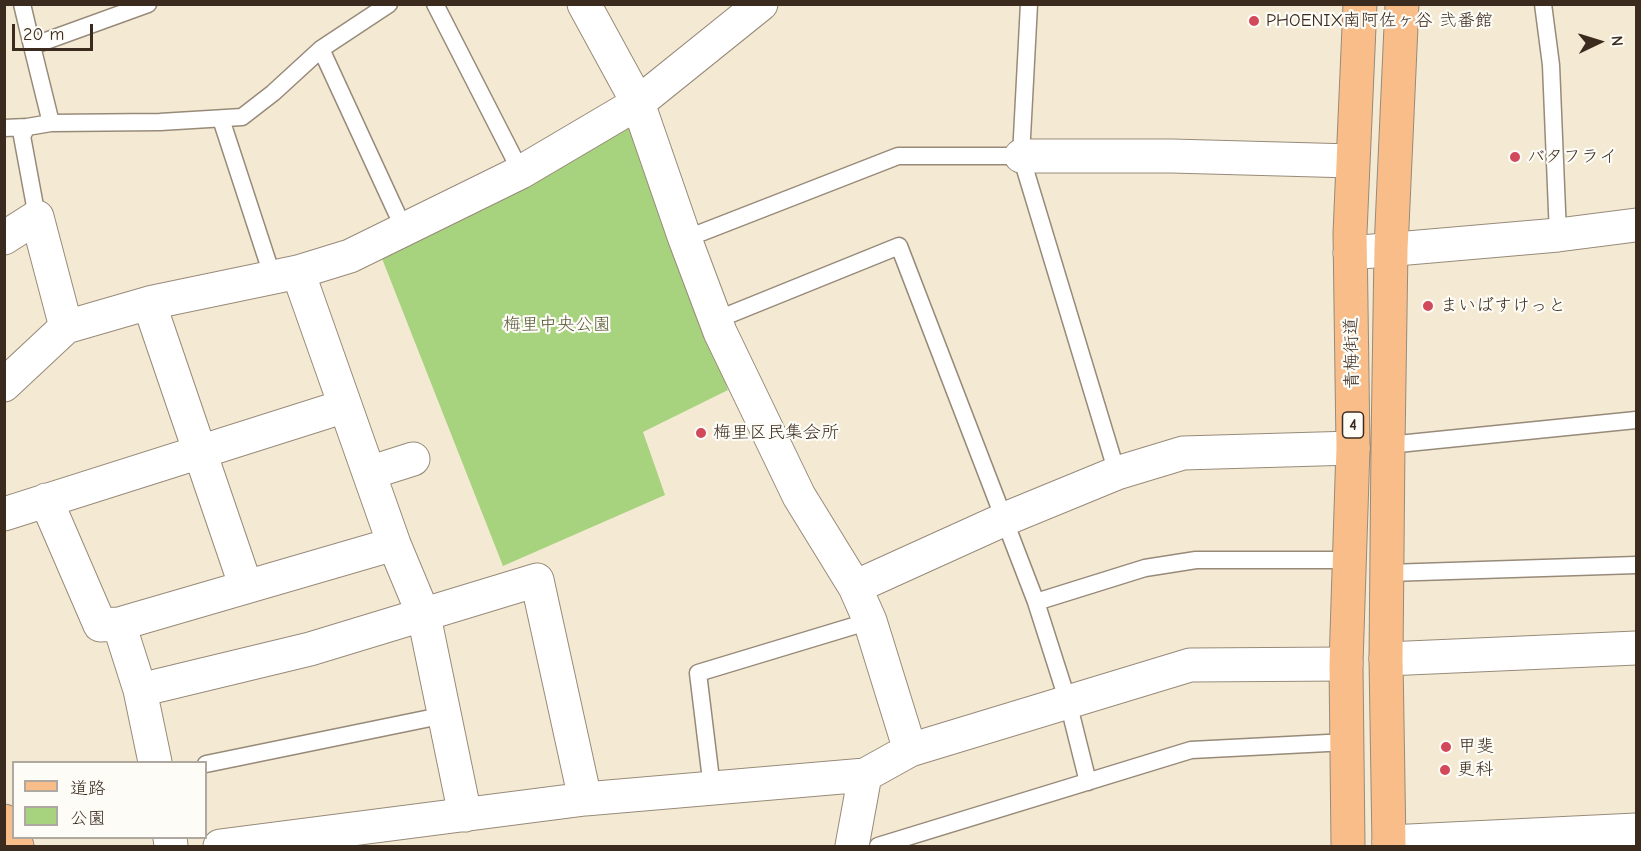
<!DOCTYPE html>
<meta charset="utf-8">
<style>
body{margin:0}
#map{position:relative;width:1641px;height:851px;overflow:hidden;background:#f4ead4;font-family:"Comic Neue","Klee One",sans-serif}
canvas{display:block}
.frame{position:absolute;inset:0;border:6px solid #3b2a1e;pointer-events:none}
.legend{position:absolute;left:12px;top:761px;width:195px;height:78px;box-sizing:border-box;background:#fdfcf7;border:2px solid #afa8a0;margin:0;padding:8px 10px;list-style:none;font-size:18px;color:#3b2a1e}
.legend li{display:flex;align-items:center;gap:12px;height:30px}
.legend b{width:30px;border:2px solid #afa8a0}
.north{position:absolute;left:1569px;top:12px;width:60px;height:60px;-webkit-text-stroke:4px #fdfcf7;paint-order:stroke;rotate:86deg;font-size:16px;font-weight:700;line-height:24px;text-align:center;color:#3b2a1e}
.north::after{content:'';display:block;margin:auto;width:21px;height:27px;background:#3b2a1e;clip-path:polygon(50% 0,100% 100%,50% 72%,0 100%)}
.scale{position:absolute;left:12px;top:24px;width:81px;height:27px;box-sizing:border-box;border:3px solid #3b2a1e;border-top:0;padding-left:8px;font-size:18px;line-height:21px;white-space:nowrap;color:#3b2a1e;-webkit-text-stroke:4px #fdfcf7;paint-order:stroke}
</style>
<div id="map">
<canvas width="1641" height="851"></canvas>
<div class="frame"></div>
<ul class="legend">
<li><b style="height:8px;background:#f8bd89"></b>道路</li>
<li><b style="height:16px;background:#a7d27e"></b>公園</li>
</ul>
<div class="north">N</div>
<div class="scale">20 m</div>
</div>
<script>
const ctx = document.querySelector('canvas').getContext('2d');
ctx.lineJoin = 'round';
function paint(path, color) { ctx.fillStyle = color; ctx.fill(path, 'evenodd'); }
const poly = rows => new Path2D(rows.map(r => 'M' + r).join(''));
function stroke(path, color, width, dash) { ctx.strokeStyle = color; ctx.lineWidth = width; ctx.lineCap = dash ? 'butt' : 'round'; ctx.setLineDash(dash || []); ctx.stroke(path); }
function label(font, color, halo, rows, align = 'center') {
  ctx.font = font + ' "Comic Neue","Klee One",sans-serif'; ctx.lineWidth = 4.5; ctx.setLineDash([]); ctx.textBaseline = 'middle'; ctx.strokeStyle = halo; ctx.fillStyle = color; for (const [text, x, y, turn = 0] of rows) {
    ctx.save(); ctx.translate(x, y); ctx.rotate((+turn || 0) * Math.PI / 180); ctx.textAlign = isNaN(turn) ? turn : align; if (halo) ctx.strokeText(text, 0, 0); ctx.fillText(text, 0, 0); ctx.restore();
  }
}
paint(poly([
 [624,123,637,131,728,390,643,432,665,495,503,566,381,256]
]), '#a7d27e');
const lane = poly([
 [22,4,32,46],
 [435,4,521,172],
 [1029,4,1021,156,1117,473],
 [1543,4,1551,65,1558,235],
 [321,49,404,229],
 [221,119,273,278],
 [51,123,32,46,148,4],
 [4,128,27,127],
 [37,217,22,136,27,127,51,123,160,122,242,117,273,93,321,49,389,4],
 [685,239,898,156,1021,156],
 [716,320,899,246,1036,602,1068,702,1088,782],
 [1388,445,1636,420],
 [1388,573,1636,565],
 [1036,602,1145,568,1196,560,1349,560],
 [206,764,445,715],
 [712,788,698,673,870,621],
 [878,846,1191,750,1347,742]
]);
const street = poly([
 [584,4,638,103,685,239,720,332,799,496,855,587,870,621,910,750],
 [1021,156,1172,156,1352,161],
 [4,238,37,217,66,327],
 [1350,253,1558,235,1636,225],
 [298,272,394,544,424,616,465,815],
 [149,303,246,587],
 [4,385,66,327,149,303,298,272,350,256,521,172,638,103,761,4],
 [369,473,413,459],
 [46,500,100,625,119,624],
 [4,514,345,406],
 [855,587,1005,519,1117,473,1183,453,1353,448],
 [1386,659,1636,648],
 [140,690,310,649,537,580,585,799],
 [155,762,140,690,119,624,394,544],
 [170,838,171,846],
 [1389,842,1636,830],
 [220,846,585,799,865,775],
 [852,846,865,775,910,750,1190,665,1346,664]
]);
const primary = poly([
 [4,821,17,846],
 [1348,846,1346,664,1353,448,1350,233,1360,4],
 [1389,846,1386,659,1388,445,1391,249,1402,4]
]);
stroke(lane, '#988a79', 19);
stroke(street, '#988a79', 35);
stroke(primary, '#988a79', 35);
stroke(lane, '#fff', 16);
stroke(street, '#fff', 33);
stroke(primary, '#f8bd89', 33);
for (const [x, y, r, color] of [
 [1254,21,6,"#d1495b"],
 [1515,157,6,"#d1495b"],
 [1428,306,6,"#d1495b"],
 [701,433,6,"#d1495b"],
 [1446,747,6,"#d1495b"],
 [1445,770,6,"#d1495b"]
]) { const dot = new Path2D(); dot.arc(x, y, r, 0, 2 * Math.PI); ctx.fillStyle = color; ctx.fill(dot); stroke(dot, '#fdfcf7', 2); }
for (const [x, y, w] of [
 [1353,425,21]
]) { const box = new Path2D(); box.roundRect(x - w / 2, y - 13, w, 26, 4.5); ctx.fillStyle = '#fdfcf7'; ctx.fill(box); stroke(box, '#3b2a1e', 1.5); }
label('bold 16px', '#3b2a1e', null, [
 ["4",1353,425]
]);
label('18px', '#3b2a1e', '#fdfcf7', [
 ["PHOENIX南阿佐ヶ谷 弐番館",1266,21],
 ["バタフライ",1527,157],
 ["まいばすけっと",1440,306],
 ["梅里区民集会所",713,433],
 ["甲斐",1458,747],
 ["更科",1457,770]
], 'left');
label('18px', '#5b5c3b', '#fdfcf7', [
 ["梅里中央公園",557,325]
]);
label('18px', '#3b2a1e', '#fdfcf7', [
 ["青梅街道",1352,353,-91]
]);
</script>
